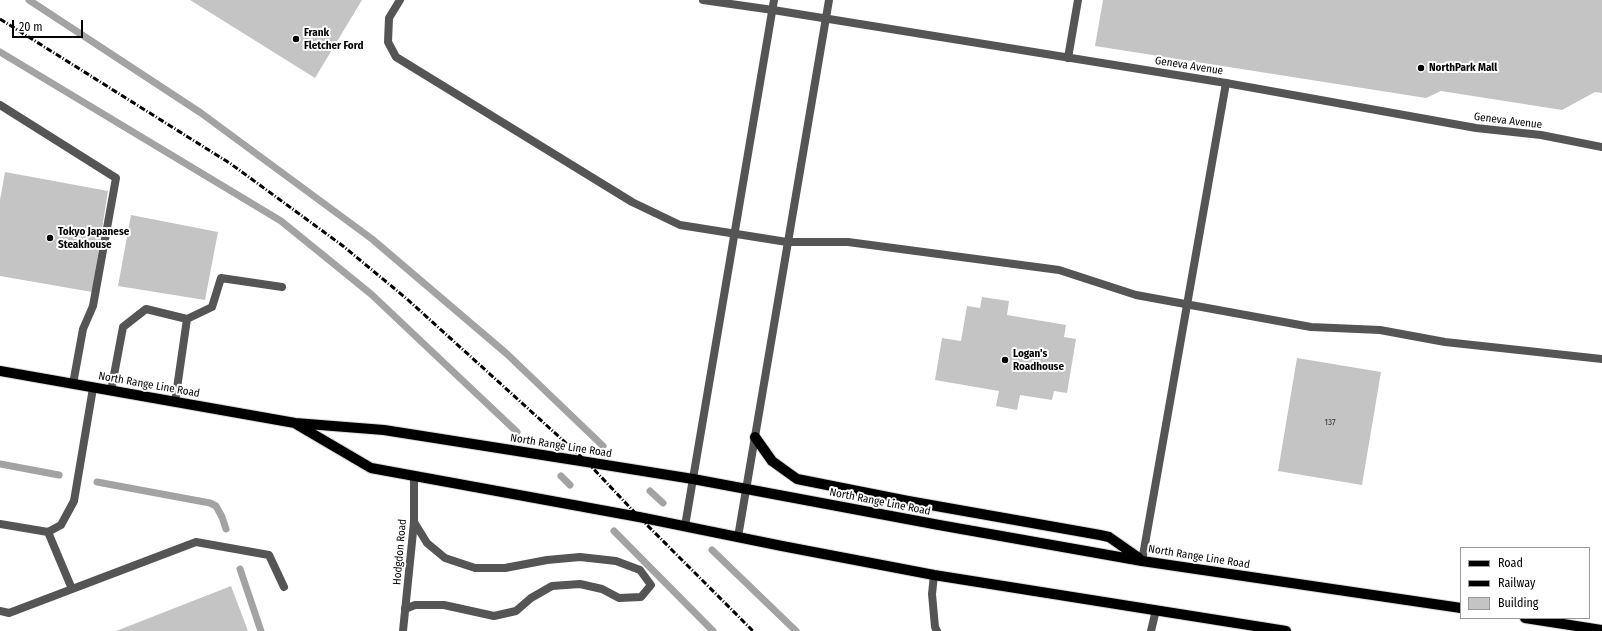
<!DOCTYPE html>
<style>
body{margin:0}
#map{position:relative;width:1602px;height:631px;overflow:hidden;background:#fff;font-family:"Fira Sans Condensed",sans-serif}
canvas{display:block}
.legend{position:absolute;left:1460px;top:547px;width:130px;height:72px;box-sizing:border-box;background:#fff;border:1px solid #999;margin:0;padding:5px 7px;list-style:none;font-size:12px;color:#000}
.legend li{display:flex;align-items:center;gap:8px;height:20px}
.legend b{width:20px;border:1px solid #999}
.scale{position:absolute;left:12px;top:20px;width:71px;height:18px;box-sizing:border-box;border:2px solid #000;border-top:0;padding-left:5px;font-size:12px;line-height:14px;white-space:nowrap;color:#000;-webkit-text-stroke:3px #fff;paint-order:stroke}
</style>
<div id="map">
<canvas width="1602" height="631"></canvas>
<ul class="legend">
<li><b style="height:5px;background:#000"></b>Road</li>
<li><b style="height:5px;background:#000"></b>Railway</li>
<li><b style="height:11px;background:#c4c4c4"></b>Building</li>
</ul>
<div class="scale">20 m</div>
</div>
<script>
const ctx = document.querySelector('canvas').getContext('2d');
ctx.lineJoin = 'round';
const poly = rows => new Path2D(rows.map(r => 'M' + r).join(''));
function stroke(path, color, width, dash) { ctx.strokeStyle = color; ctx.lineWidth = width; ctx.lineCap = dash ? 'butt' : 'round'; ctx.setLineDash(dash || []); ctx.stroke(path); }
function paint(path, color) { ctx.fillStyle = color; ctx.fill(path, 'evenodd'); }
function label(font, color, halo, rows, align = 'center') {
  ctx.font = font + ' "Fira Sans Condensed",sans-serif'; ctx.lineWidth = 4; ctx.setLineDash([]); ctx.textBaseline = 'middle'; ctx.strokeStyle = halo; ctx.fillStyle = color; for (const [text, x, y, turn = 0] of rows) {
    ctx.save(); ctx.translate(x, y); ctx.rotate((+turn || 0) * Math.PI / 180); ctx.textAlign = isNaN(turn) ? turn : align; if (halo) ctx.strokeText(text, 0, 0); ctx.fillText(text, 0, 0); ctx.restore();
  }
}
stroke(poly([
 [29,0,201,113,372,239,507,354,603,446],
 [0,52,281,221,371,294,517,432],
 [0,464,59,475],
 [561,476,570,485],
 [97,482,210,503,216,506,222,517,226,529],
 [650,491,663,503],
 [614,531,713,631],
 [712,550,796,631],
 [240,569,261,631]
]), '#a3a3a3', 7);
paint(poly([
 [190,0,362,0,315,78],
 [1103,0,1602,0,1602,93,1595,92,1562,110,1441,91,1426,98,1095,46],
 [5,172,108,191,92,292,0,276,0,200],
 [131,215,218,232,205,300,118,286],
 [982,297,1009,301,1007,315,1066,325,1064,337,1076,339,1067,393,1054,391,1052,400,1020,395,1017,410,996,406,999,391,935,380,942,338,961,341,967,306,980,308],
 [1297,358,1381,372,1362,485,1278,471],
 [231,586,248,631,116,631]
]), '#c4c4c4');
const primary = poly([
 [0,371,295,423,384,430,587,462,693,479,939,525,1142,561,1461,608],
 [296,424,371,468,639,517,782,546,934,575,1286,631],
 [755,437,772,461,797,479,908,501,1100,535,1109,537,1139,558],
 [1525,618,1602,630]
]);
stroke(primary, '#dbdbdb', 12);
stroke(poly([
 [400,0,389,18,388,42,396,57,632,202,680,225,787,242,848,242,1059,270,1136,295,1311,327,1380,330,1445,342,1602,359],
 [703,0,773,10],
 [1068,58,1078,0],
 [0,105,116,178,93,306,83,329,73,384],
 [187,319,212,307,221,278,282,287],
 [111,391,123,327,146,309,187,319,175,402],
 [0,524,48,532,61,525,74,501,93,388],
 [48,532,72,589],
 [1142,561,1226,83],
 [934,575,932,594,935,627,937,631],
 [405,609,415,605,444,605,494,616,516,611,531,598,552,586,580,584,602,589,619,598,641,597,651,585,640,570,616,561,580,557,547,560,505,568,475,568,445,558,427,543,414,522],
 [0,611,9,613,196,542,269,555,284,587],
 [1151,631,1156,610]
]), '#555', 8);
stroke(poly([
 [773,10,1226,83,1476,128,1541,135,1602,147],
 [403,631,414,522,414,476]
]), '#555', 8);
stroke(poly([
 [685,526,774,0],
 [738,537,829,0]
]), '#555', 8);
stroke(primary, '#000', 10);
stroke(poly([
 [0,19,231,164,343,246,407,299,587,462,639,517,753,631]
]), '#000', 3, [6, 2, 1, 2]);
for (const [x, y, r, color] of [
 [296,39,4,"#000"],
 [1421,68,4,"#000"],
 [50,238,4,"#000"],
 [1005,360,4,"#000"]
]) { const dot = new Path2D(); dot.arc(x, y, r, 0, 2 * Math.PI); ctx.fillStyle = color; ctx.fill(dot); stroke(dot, '#fff', 1.5); }
label('9px', '#313131', null, [
 ["137",1330,422]
]);
label('bold 11px', '#000', '#fff', [
 ["Frank",304,33],
 ["Fletcher Ford",304,46],
 ["NorthPark Mall",1429,68],
 ["Tokyo Japanese",58,232],
 ["Steakhouse",58,245],
 ["Logan's",1013,354],
 ["Roadhouse",1013,367]
], 'left');
label('11px', '#000', '#fff', [
 ["Geneva Avenue",1189,66,9],
 ["Geneva Avenue",1508,121,7],
 ["North Range Line Road",149,385,10],
 ["North Range Line Road",561,446,9],
 ["North Range Line Road",880,502,11],
 ["Hodgdon Road",400,552,-85],
 ["North Range Line Road",1199,557,9]
]);
</script>
